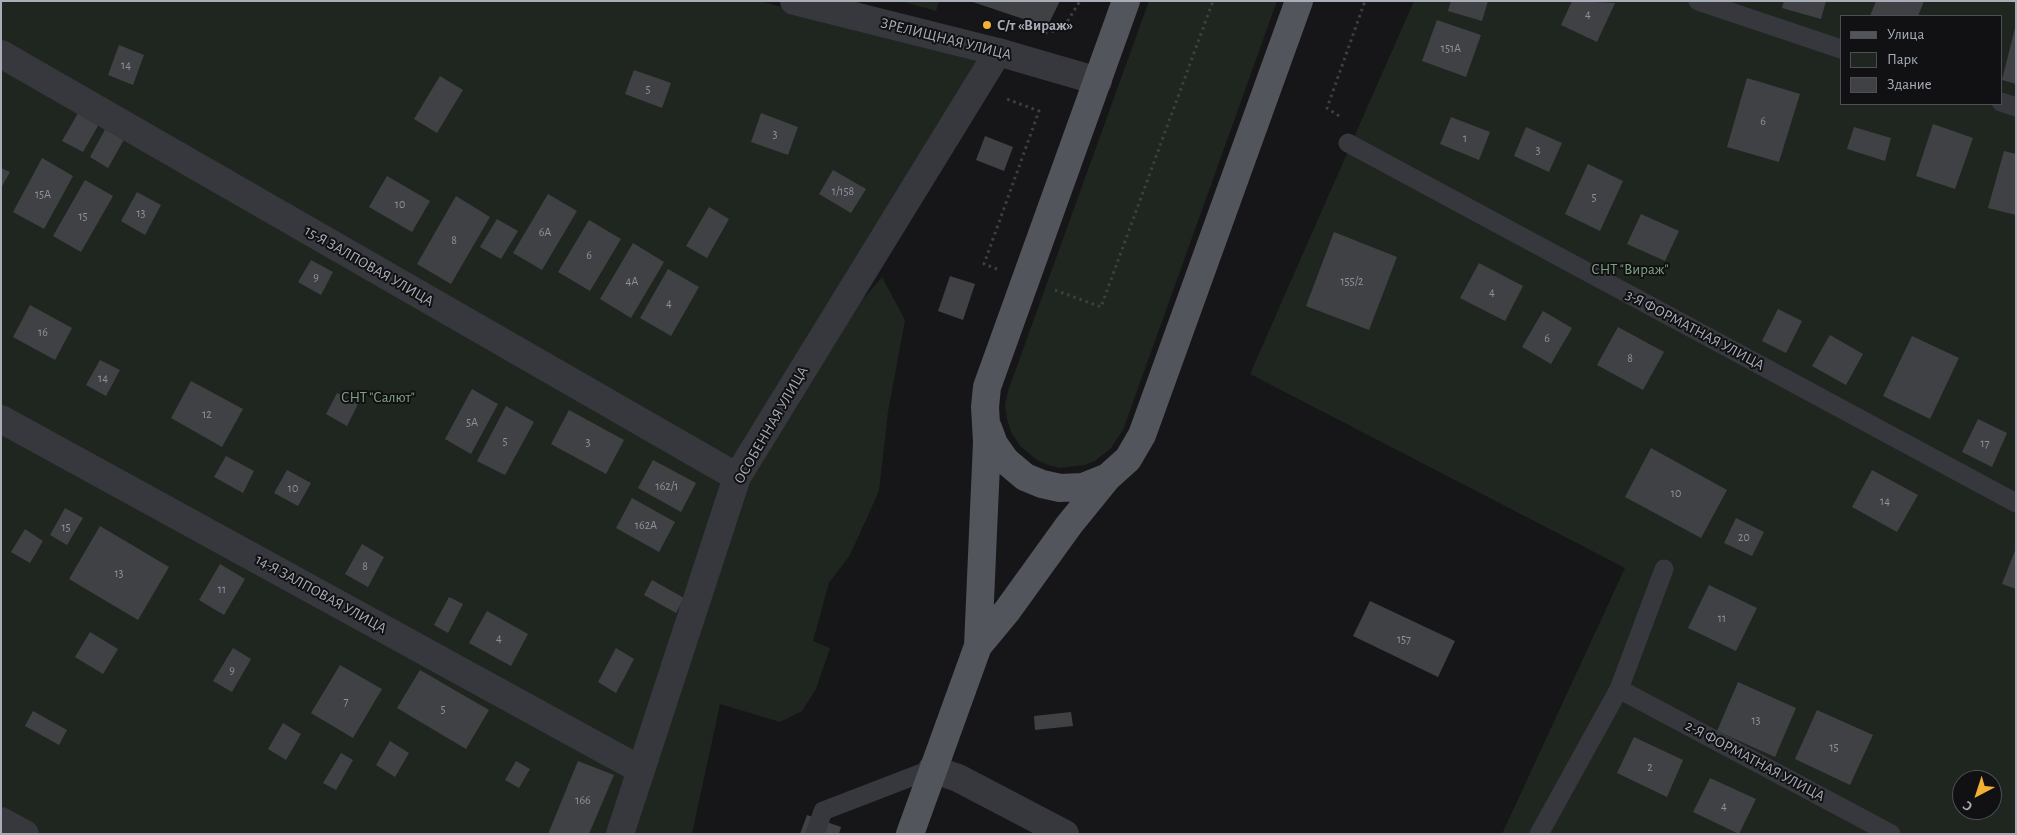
<!DOCTYPE html>
<meta charset="utf-8">
<style>
body{margin:0}
#map{position:relative;width:2017px;height:835px;overflow:hidden;background:#161618;font-family:"Alegreya Sans",sans-serif}
canvas{display:block}
.frame{position:absolute;inset:0;border:2px solid #a8adb8;pointer-events:none}
.legend{position:absolute;left:1840px;top:15px;width:162px;height:90px;box-sizing:border-box;background:#111113;border:1px solid #4d4f55;margin:0;padding:6px 9px;list-style:none;font-size:15px;color:#a8adb8}
.legend li{display:flex;align-items:center;gap:10px;height:25px}
.legend b{width:25px;border:1px solid #4d4f55}
.north{position:absolute;left:1952px;top:770px;width:50px;height:50px;box-sizing:border-box;background:#111113;border:1px solid #4d4f55;border-radius:50%;rotate:220deg;font-size:14px;font-weight:700;line-height:20px;text-align:center;color:#a8adb8}
.north::after{content:'';display:block;margin:auto;width:18px;height:22px;background:#f2b134;clip-path:polygon(50% 0,100% 100%,50% 72%,0 100%)}
</style>
<div id="map">
<canvas width="2017" height="835"></canvas>
<div class="frame"></div>
<ul class="legend">
<li><b style="height:6px;background:#53555c"></b>Улица</li>
<li><b style="height:14px;background:#1e261f"></b>Парк</li>
<li><b style="height:14px;background:#404145"></b>Здание</li>
</ul>
<div class="north">С</div>
</div>
<script>
const ctx = document.querySelector('canvas').getContext('2d');
ctx.lineJoin = 'round';
function paint(path, color) { ctx.fillStyle = color; ctx.fill(path, 'evenodd'); }
const poly = rows => new Path2D(rows.map(r => 'M' + r).join(''));
function stroke(path, color, width, dash) { ctx.strokeStyle = color; ctx.lineWidth = width; ctx.lineCap = dash ? 'butt' : 'round'; ctx.setLineDash(dash || []); ctx.stroke(path); }
function label(font, color, halo, rows, align = 'center') {
  ctx.font = font + ' "Alegreya Sans",sans-serif'; ctx.lineWidth = 4; ctx.setLineDash([]); ctx.textBaseline = 'middle'; ctx.strokeStyle = halo; ctx.fillStyle = color; for (const [text, x, y, turn = 0] of rows) {
    ctx.save(); ctx.translate(x, y); ctx.rotate((+turn || 0) * Math.PI / 180); ctx.textAlign = isNaN(turn) ? turn : align; if (halo) ctx.strokeText(text, 0, 0); ctx.fillText(text, 0, 0); ctx.restore();
  }
}
paint(poly([
 [1,1,760,1,999,67,838,328,882,277,905,320,888,412,879,491,850,555,829,583,813,641,830,648,816,689,802,711,780,722,720,704,692,834,1,834],
 [900,1,939,1,936,11],
 [1149,1,1277,1,1123,430,1111,448,1095,461,1085,465,1060,468,1048,465,1037,460,1020,446,1011,432,1007,419,1005,405,1008,391],
 [1414,1,2016,1,2016,834,1502,834,1625,568,1250,374],
 [1841,16,2001,16,2001,104,1841,104],
 [1962,780,1992,780,1992,810,1962,810]
]), '#1e261f');
paint(poly([
 [970,1,1060,1,1047,27],
 [1451,1,1488,1,1482,21,1448,11],
 [1572,1,1615,3,1597,42,1561,25],
 [1784,1,1826,1,1821,19,1782,8],
 [1876,1,1924,1,1918,16,1870,16],
 [1437,20,1481,35,1466,77,1422,61],
 [2015,28,2016,28,2016,84,2002,80],
 [119,45,144,55,133,85,108,75],
 [634,70,671,83,662,108,625,94],
 [440,76,463,90,437,133,414,119],
 [1747,78,1800,94,1779,162,1727,147],
 [78,113,99,124,83,152,62,141],
 [761,113,798,127,788,155,751,142],
 [1451,117,1490,132,1479,160,1440,144],
 [1933,124,1973,138,1955,189,1916,176],
 [107,126,126,136,108,168,90,157],
 [1526,127,1562,143,1549,172,1514,156],
 [1854,127,1891,138,1885,161,1847,149],
 [985,136,1013,147,1004,171,976,160],
 [2004,151,2016,154,2016,215,1988,208],
 [42,158,73,176,44,229,13,212],
 [1588,164,1623,181,1600,231,1565,214],
 [1,168,10,172,1,188],
 [833,170,866,189,851,213,819,194],
 [387,176,430,201,412,232,369,207],
 [85,180,113,196,81,252,53,236],
 [137,192,161,205,145,235,121,221],
 [548,194,577,211,542,270,513,253],
 [456,196,490,217,451,284,417,264],
 [709,207,729,219,707,258,686,246],
 [1641,214,1679,231,1665,261,1627,244],
 [497,219,518,231,501,259,480,247],
 [589,220,621,239,590,291,558,272],
 [1334,232,1397,257,1369,330,1306,306],
 [633,243,664,262,631,318,600,299],
 [311,260,333,272,321,295,298,282],
 [1479,263,1523,286,1505,321,1460,298],
 [668,269,699,287,671,336,640,318],
 [950,276,975,284,963,320,938,311],
 [30,305,72,328,55,360,13,337],
 [1778,309,1802,321,1786,353,1762,341],
 [1543,311,1572,328,1551,364,1522,347],
 [1618,327,1664,352,1643,390,1597,365],
 [1830,335,1863,354,1846,385,1812,366],
 [1912,336,1959,358,1930,419,1883,396],
 [100,360,120,370,106,396,86,385],
 [191,381,243,409,222,447,171,418],
 [472,389,498,404,471,454,445,439],
 [337,393,358,404,347,426,326,414],
 [506,406,534,422,505,475,477,461],
 [569,410,624,440,606,474,551,444],
 [1978,419,2007,433,1992,467,1962,452],
 [1651,448,1727,490,1701,538,1625,497],
 [226,456,254,471,243,493,214,477],
 [653,460,696,483,681,512,638,488],
 [287,470,311,483,298,506,274,493],
 [1872,470,1918,495,1897,532,1852,507],
 [632,498,675,522,659,552,616,528],
 [65,508,83,518,67,545,50,535],
 [1736,518,1764,532,1752,556,1724,543],
 [100,526,169,567,138,620,69,579],
 [25,529,43,541,30,563,11,552],
 [362,544,384,557,368,587,345,574],
 [2016,548,2016,589,2002,584],
 [220,564,245,579,224,615,199,600],
 [652,580,684,598,676,613,644,595],
 [1709,585,1757,608,1736,651,1688,628],
 [449,597,463,604,448,633,434,625],
 [1370,601,1455,641,1438,677,1353,636],
 [487,611,528,634,511,666,469,643],
 [90,632,118,649,103,674,75,657],
 [233,648,251,659,232,692,213,681],
 [616,648,634,659,616,693,598,682],
 [340,665,382,689,353,738,311,713],
 [420,670,489,710,466,749,397,708],
 [1738,682,1796,708,1775,757,1717,731],
 [1817,710,1873,735,1850,785,1795,759],
 [33,711,67,730,59,745,25,726],
 [1071,712,1073,726,1035,730,1034,716],
 [283,723,301,734,286,760,268,749],
 [1634,737,1683,760,1667,797,1617,773],
 [390,741,409,753,395,777,376,765],
 [341,753,353,760,336,790,323,783],
 [516,761,530,769,519,788,505,780],
 [578,761,614,775,589,834,548,834],
 [1710,778,1756,799,1739,834,1693,812],
 [807,815,841,827,839,834,800,834]
]), '#404145');
stroke(poly([
 [1045,33,1054,31,1067,22,1080,1],
 [1339,116,1327,108,1365,1],
 [997,269,984,264,1039,111,1004,98],
 [1055,290,1101,307,1213,1]
]), '#3d3f44', 3, [2.5, 4]);
stroke(poly([
 [1698,1,1841,49],
 [2001,102,2016,107],
 [1348,143,2016,503],
 [1619,689,1891,834],
 [815,834,823,811,932,769],
 [1539,834,1619,689,1664,569]
]), '#37383d', 19);
stroke(poly([
 [1,54,737,477],
 [1,419,641,770],
 [1,821,25,834],
 [620,834,737,477,998,52]
]), '#37383d', 28);
stroke(poly([
 [794,1,998,52,1098,81],
 [932,769,958,778,1065,834]
]), '#37383d', 28);
stroke(poly([
 [988,428,994,444,1006,461,1025,477,1042,484,1060,488,1083,487,1108,477],
 [978,646,1007,611,1069,525,1108,477,1128,459,1142,435,1299,1],
 [910,834,978,646,987,442,985,407,987,387,1126,1]
]), '#53555c', 28);
for (const [x, y, r, color] of [
 [987,25,5,"#f2b134"]
]) { const dot = new Path2D(); dot.arc(x, y, r, 0, 2 * Math.PI); ctx.fillStyle = color; ctx.fill(dot); stroke(dot, '#111113', 2); }
label('12px', '#8e929b', null, [
 ["4",1588,14],
 ["151А",1451,48],
 ["14",126,65],
 ["5",648,89],
 ["6",1763,121],
 ["3",775,134],
 ["1",1465,138],
 ["3",1538,150],
 ["1/158",843,191],
 ["15А",43,194],
 ["5",1594,197],
 ["10",400,204],
 ["13",141,213],
 ["15",83,216],
 ["6А",545,232],
 ["8",454,240],
 ["6",589,255],
 ["9",316,277],
 ["4А",632,281],
 ["155/2",1352,281],
 ["4",1492,292],
 ["4",669,303],
 ["16",43,332],
 ["6",1547,338],
 ["8",1630,358],
 ["14",103,378],
 ["12",207,414],
 ["5А",472,422],
 ["5",505,441],
 ["3",588,442],
 ["17",1985,443],
 ["162/1",667,486],
 ["10",293,488],
 ["10",1676,493],
 ["14",1885,501],
 ["162А",646,525],
 ["15",66,527],
 ["20",1744,537],
 ["8",365,566],
 ["13",119,573],
 ["11",222,589],
 ["11",1722,618],
 ["4",499,638],
 ["157",1404,639],
 ["9",232,670],
 ["7",346,701],
 ["5",443,709],
 ["13",1756,720],
 ["15",1834,747],
 ["2",1650,767],
 ["166",583,800],
 ["4",1724,806]
]);
label('bold 15px', '#a8adb8', '#111113', [
 ["С/т «Вираж»",997,25]
], 'left');
label('15px', '#a8adb8', '#111113', [
 ["ЗРЕЛИЩНАЯ УЛИЦА",946,39,14],
 ["15-Я ЗАЛПОВАЯ УЛИЦА",369,266,30],
 ["3-Я ФОРМАТНАЯ УЛИЦА",1695,330,28],
 ["ОСОБЕННАЯ УЛИЦА",771,425,-60],
 ["14-Я ЗАЛПОВАЯ УЛИЦА",321,594,29],
 ["2-Я ФОРМАТНАЯ УЛИЦА",1755,761,28]
]);
label('15px', '#7fa381', '#111113', [
 ["СНТ \"Вираж\"",1630,269],
 ["СНТ \"Салют\"",378,397]
]);
</script>
